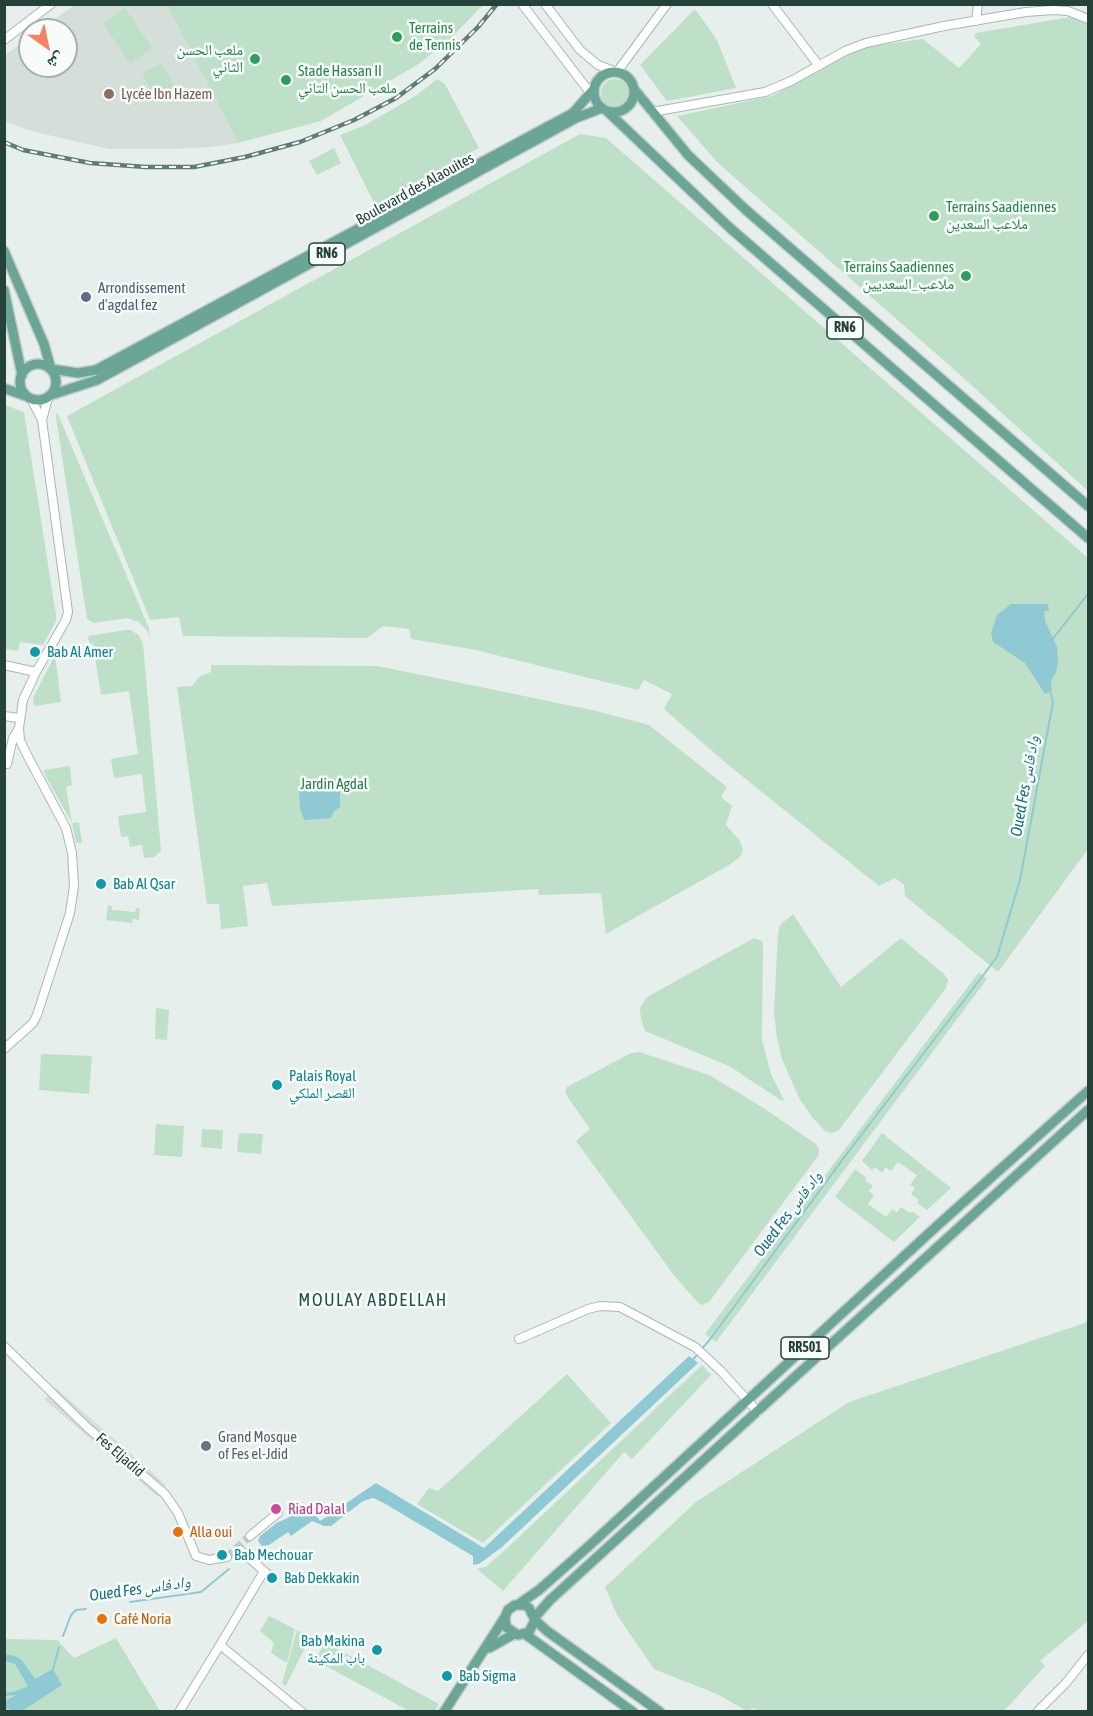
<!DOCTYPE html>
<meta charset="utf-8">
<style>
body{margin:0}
#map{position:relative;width:1093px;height:1716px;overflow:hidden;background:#e6efeb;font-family:"Asap Condensed","Noto Naskh Arabic",sans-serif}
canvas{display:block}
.frame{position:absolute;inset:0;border:6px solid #24423a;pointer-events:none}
.north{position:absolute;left:18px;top:18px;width:60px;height:60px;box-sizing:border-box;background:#f7fbf9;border:2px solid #a3b1ad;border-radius:50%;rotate:147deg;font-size:16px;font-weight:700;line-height:24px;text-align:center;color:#24423a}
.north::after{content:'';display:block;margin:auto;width:21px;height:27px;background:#f4845f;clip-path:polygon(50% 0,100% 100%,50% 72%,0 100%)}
</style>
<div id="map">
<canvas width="1093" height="1716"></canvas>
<div class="frame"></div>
<div class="north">ش</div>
</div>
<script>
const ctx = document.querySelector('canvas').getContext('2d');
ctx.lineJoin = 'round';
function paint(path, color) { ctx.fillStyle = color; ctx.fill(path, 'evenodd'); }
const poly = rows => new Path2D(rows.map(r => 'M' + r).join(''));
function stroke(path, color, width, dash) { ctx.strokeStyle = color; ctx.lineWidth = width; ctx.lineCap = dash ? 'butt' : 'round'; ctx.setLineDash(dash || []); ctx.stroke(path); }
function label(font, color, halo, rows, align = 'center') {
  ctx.font = font + ' "Asap Condensed","Noto Naskh Arabic",sans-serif'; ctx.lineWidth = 5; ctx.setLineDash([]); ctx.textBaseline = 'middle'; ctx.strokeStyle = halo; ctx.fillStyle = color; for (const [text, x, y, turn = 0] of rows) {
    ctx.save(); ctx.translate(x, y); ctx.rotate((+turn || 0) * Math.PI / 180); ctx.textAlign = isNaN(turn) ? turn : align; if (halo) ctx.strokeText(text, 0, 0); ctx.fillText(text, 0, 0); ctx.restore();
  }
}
paint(poly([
 [74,5,167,5,238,143,210,147,173,149,109,149,35,132,5,122,4,56,30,37,30,66,66,66,66,30,40,30],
 [56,1388,166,1485,158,1497,44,1399]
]), '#d4dfda');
paint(poly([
 [167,5,483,5,447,42,417,65,321,121,238,143],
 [125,8,152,48,130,63,103,23],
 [695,9,717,40,736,88,667,101,640,65],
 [1071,17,1088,24,1088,491,949,365,718,163,677,116,772,96,863,47,923,39,959,68,981,44,974,36,976,33],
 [162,63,177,93,158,103,142,73],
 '601 93a14 14 0 1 1 28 0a14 14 0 1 1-28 0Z',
 [437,79,445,84,479,148,375,205,340,135,363,126,393,109,417,95],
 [580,134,606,138,1088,558,1088,849,998,972,905,896,904,885,895,878,879,886,727,764,664,709,672,694,644,680,638,690,471,649,411,639,409,629,383,626,367,638,183,636,179,617,150,620,67,416],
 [334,148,341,163,317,175,309,161],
 [5,405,24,412,56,615,56,621,43,645,20,642,18,651,5,649],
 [57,412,149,628,150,639,148,632,139,622,127,618,94,623,87,619,56,417],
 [125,630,130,630,139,635,143,644,161,851,154,857,144,858,142,845,130,847,128,836,121,837,118,816,146,812,142,774,114,778,111,759,138,754,129,691,101,695,93,644,90,643,88,638,89,636],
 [55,655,61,702,34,706,33,698],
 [211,665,378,666,592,710,649,725,727,787,721,797,732,806,726,825,740,841,743,850,739,858,729,865,606,934,601,893,539,895,538,889,272,906,267,883,243,886,248,926,221,929,219,904,207,904,177,687,192,686,200,676,211,672],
 [70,766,72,785,66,787,72,823,79,822,82,843,76,843,72,823,45,775,44,770],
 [108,905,112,906,112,910,135,912,136,908,140,909,139,920,133,919,132,923,106,920],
 [793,914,841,987,901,938,944,974,948,980,946,988,839,1130,832,1133,825,1131,812,1117,799,1098,782,1059,777,1038,774,1013,778,933,780,925],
 [754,938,762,941,763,946,762,1040,771,1074,784,1100,782,1101,729,1066,645,1031,641,1018,640,1008,647,997],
 [979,972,987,979,716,1342,705,1334],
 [156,1008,169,1010,167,1040,155,1039],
 [639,1052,709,1075,762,1107,816,1144,819,1150,818,1156,709,1302,702,1305,699,1304,673,1274,576,1141,590,1129,567,1096,565,1091,567,1087,631,1053],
 [41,1054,92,1056,89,1094,39,1090],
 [156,1124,184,1126,182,1157,154,1155],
 [202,1129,223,1130,222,1149,201,1147],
 [239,1133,263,1134,261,1154,237,1152],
 [882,1133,951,1188,927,1210,917,1203,919,1200,911,1194,915,1188,910,1185,917,1175,898,1162,891,1171,886,1167,882,1173,875,1167,872,1170,862,1161],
 [855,1169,867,1178,865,1180,873,1186,869,1191,874,1195,868,1204,886,1217,892,1209,897,1212,901,1207,910,1213,912,1211,920,1217,894,1242,835,1197],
 [1088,1322,1088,1621,1040,1661,1045,1666,1004,1711,761,1712,753,1708,747,1711,717,1694,654,1669,617,1615,605,1587,696,1502,849,1402],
 [702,1365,711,1375,632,1459,624,1452,503,1591,477,1569,487,1566,505,1550],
 [567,1374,611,1423,483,1543,417,1504,429,1488,438,1491],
 [269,1616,295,1629,287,1663,271,1653,274,1643,260,1631],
 [297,1630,310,1637,286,1686,282,1683],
 [116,1638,160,1711,5,1712,5,1639,57,1640,74,1658],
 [325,1642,439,1704,436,1709,434,1711,409,1711,315,1660]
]), '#bfe0c8');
paint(poly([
 [1011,604,1048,604,1049,611,1044,611,1045,621,1057,647,1058,663,1056,672,1051,681,1052,690,1045,694,1025,663,993,642,991,633,997,615],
 [317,789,340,792,340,807,334,811,331,818,304,820,300,807,299,791],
 [689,1356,698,1363,502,1547,479,1564,473,1565,473,1556,382,1502,373,1498,363,1501,331,1526,324,1526,312,1521,291,1536,288,1532,269,1545,262,1546,258,1541,260,1536,278,1522,286,1519,308,1505,320,1521,376,1483,484,1548],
 [5,1654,15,1656,22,1660,35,1679,53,1669,62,1685,22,1711,8,1711,10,1708,5,1710,5,1701,16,1695,5,1696,5,1693,17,1691,28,1686,15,1664,5,1661]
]), '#8ec9d4');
stroke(poly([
 [1051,641,1088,594],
 [691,1362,711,1338,843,1159,997,957,1020,880,1053,702,1050,691],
 [130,1602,201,1592,229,1569],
 [63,1636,71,1615,76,1610,86,1609],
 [52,1673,59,1647]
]), '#8ec9d4', 2);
stroke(poly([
 [227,1557,250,1536]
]), '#bfccc8', 8, [8, 4]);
const minor = poly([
 [522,4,595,99],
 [545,4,580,50,598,65,614,71],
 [772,4,819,66],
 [976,21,978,4],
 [4,40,51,4],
 [617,72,667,4],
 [652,112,765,92,791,81,845,51,866,43,944,26,1026,12,1053,10,1068,11,1088,19],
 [42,420,48,398],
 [4,665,36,672],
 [4,716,19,718],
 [4,764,7,764,13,738,19,728],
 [4,1049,33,1023,37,1015,70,913,74,886,72,853,66,828,26,753,20,740,19,728,23,700,36,672,66,620,68,612,42,420,31,399],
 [519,1339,588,1309,600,1306,620,1307,695,1347,721,1371,758,1412],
 [4,1346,88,1428,165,1494,178,1513,196,1556,209,1560,227,1557],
 [250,1536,278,1513],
 [264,1571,272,1578],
 [220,1645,264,1571,240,1550],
 [179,1712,220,1645,302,1712],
 [1037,1712,1066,1683,1088,1655]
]);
const major = poly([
 '594 92a20 20 0 1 1 40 0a20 20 0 1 1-40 0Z',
 [634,89,688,155,746,210,1088,506],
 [607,111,730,228,1088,538],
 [4,251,44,344,51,369,78,373,96,370,573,113,594,89],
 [4,290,22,375],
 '20 382a18 18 0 1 1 36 0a18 18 0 1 1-36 0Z',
 [6,389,26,396],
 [51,395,97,380,576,118,602,108],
 [519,1604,539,1590,590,1545,938,1225,1088,1091],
 [535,1617,550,1600,1088,1110],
 [535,1620,529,1632,518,1635,506,1627,505,1617,508,1610,515,1605,525,1605,529,1608,535,1620,547,1631,660,1712],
 [525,1634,633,1712],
 [489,1648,514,1634],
 [444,1712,505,1617]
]);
stroke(minor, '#a8b8b2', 10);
stroke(major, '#c2cac8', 12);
stroke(minor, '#fff', 8);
stroke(major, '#6aa596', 9);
const rail = poly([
 [4,142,23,150,90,163,146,167,194,167,245,157,300,142,354,120,396,98,435,69,478,27,497,4]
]);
stroke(rail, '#5f7d75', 4.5);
stroke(rail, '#f7fbf9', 2, [7]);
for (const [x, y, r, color] of [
 [397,37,6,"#2e9e5b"],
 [255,59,6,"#2e9e5b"],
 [286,80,6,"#2e9e5b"],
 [109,94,6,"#8d6e63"],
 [934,216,6,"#2e9e5b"],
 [966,276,6,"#2e9e5b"],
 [86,297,6,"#5c6f8a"],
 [35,652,6,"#0f9aa8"],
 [101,884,6,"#0f9aa8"],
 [277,1085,6,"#0f9aa8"],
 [206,1446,6,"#6b7280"],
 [276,1509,6,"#d1479c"],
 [178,1532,6,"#e8710a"],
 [222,1555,6,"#0f9aa8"],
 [272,1578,6,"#0f9aa8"],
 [102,1619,6,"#e8710a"],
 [377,1650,6,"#0f9aa8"],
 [447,1676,6,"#0f9aa8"]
]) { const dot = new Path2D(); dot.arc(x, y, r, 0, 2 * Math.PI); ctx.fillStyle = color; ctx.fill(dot); stroke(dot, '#f7fbf9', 2); }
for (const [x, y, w] of [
 [327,254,36],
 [845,328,36],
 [805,1348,48]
]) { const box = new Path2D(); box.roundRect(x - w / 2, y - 11, w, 22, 4.5); ctx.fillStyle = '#f7fbf9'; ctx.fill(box); stroke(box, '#24423a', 1.5); }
label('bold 14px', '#24423a', null, [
 ["RN6",327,254],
 ["RN6",845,328],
 ["RR501",805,1348]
]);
label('15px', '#27864d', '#f7fbf9', [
 ["Terrains",409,28],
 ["de Tennis",409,45],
 ["ملعب الحسن",243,50,"right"],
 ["الثاني",243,67,"right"],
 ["Stade Hassan II",298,71],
 ["ملعب الحسن التاني",298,88],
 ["Terrains Saadiennes",946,207],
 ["ملاعب السعدين",946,224],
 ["Terrains Saadiennes",954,267,"right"],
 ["ملاعب_السعديين",954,284,"right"]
], 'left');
label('15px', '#785e54', '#f7fbf9', [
 ["Lycée Ibn Hazem",121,94]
], 'left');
label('15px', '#24423a', '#f7fbf9', [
 ["Boulevard des Alaouites",415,189,-29],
 ["Fes Eljadid",120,1455,41]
]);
label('15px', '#4e5e75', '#f7fbf9', [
 ["Arrondissement",98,288],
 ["d'agdal fez",98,305]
], 'left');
label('15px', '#0d838f', '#f7fbf9', [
 ["Bab Al Amer",47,652],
 ["Bab Al Qsar",113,884],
 ["Palais Royal",289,1076],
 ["القصر الملكي",289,1093],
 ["Bab Mechouar",234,1555],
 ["Bab Dekkakin",284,1578],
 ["Bab Makina",365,1641,"right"],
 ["باب المكينة",365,1658,"right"],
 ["Bab Sigma",459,1676]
], 'left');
label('15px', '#2d7a4b', '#f7fbf9', [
 ["Jardin Agdal",334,784]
]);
label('15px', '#5b616d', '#f7fbf9', [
 ["Grand Mosque",218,1437],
 ["of Fes el-Jdid",218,1454]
], 'left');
label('15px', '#b23c85', '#f7fbf9', [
 ["Riad Dalal",288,1509]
], 'left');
label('15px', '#c56008', '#f7fbf9', [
 ["Alla oui",190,1532],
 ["Café Noria",114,1619]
], 'left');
label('italic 16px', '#1c6f80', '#f7fbf9', [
 ["Oued Fes واد فاس",1025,786,-80],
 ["Oued Fes واد فاس",788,1214,-53],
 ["Oued Fes واد فاس",140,1589,-8]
]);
ctx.letterSpacing = '1.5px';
label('18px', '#1f5548', '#f7fbf9', [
 ["MOULAY ABDELLAH",373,1300]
]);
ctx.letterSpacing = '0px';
</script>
